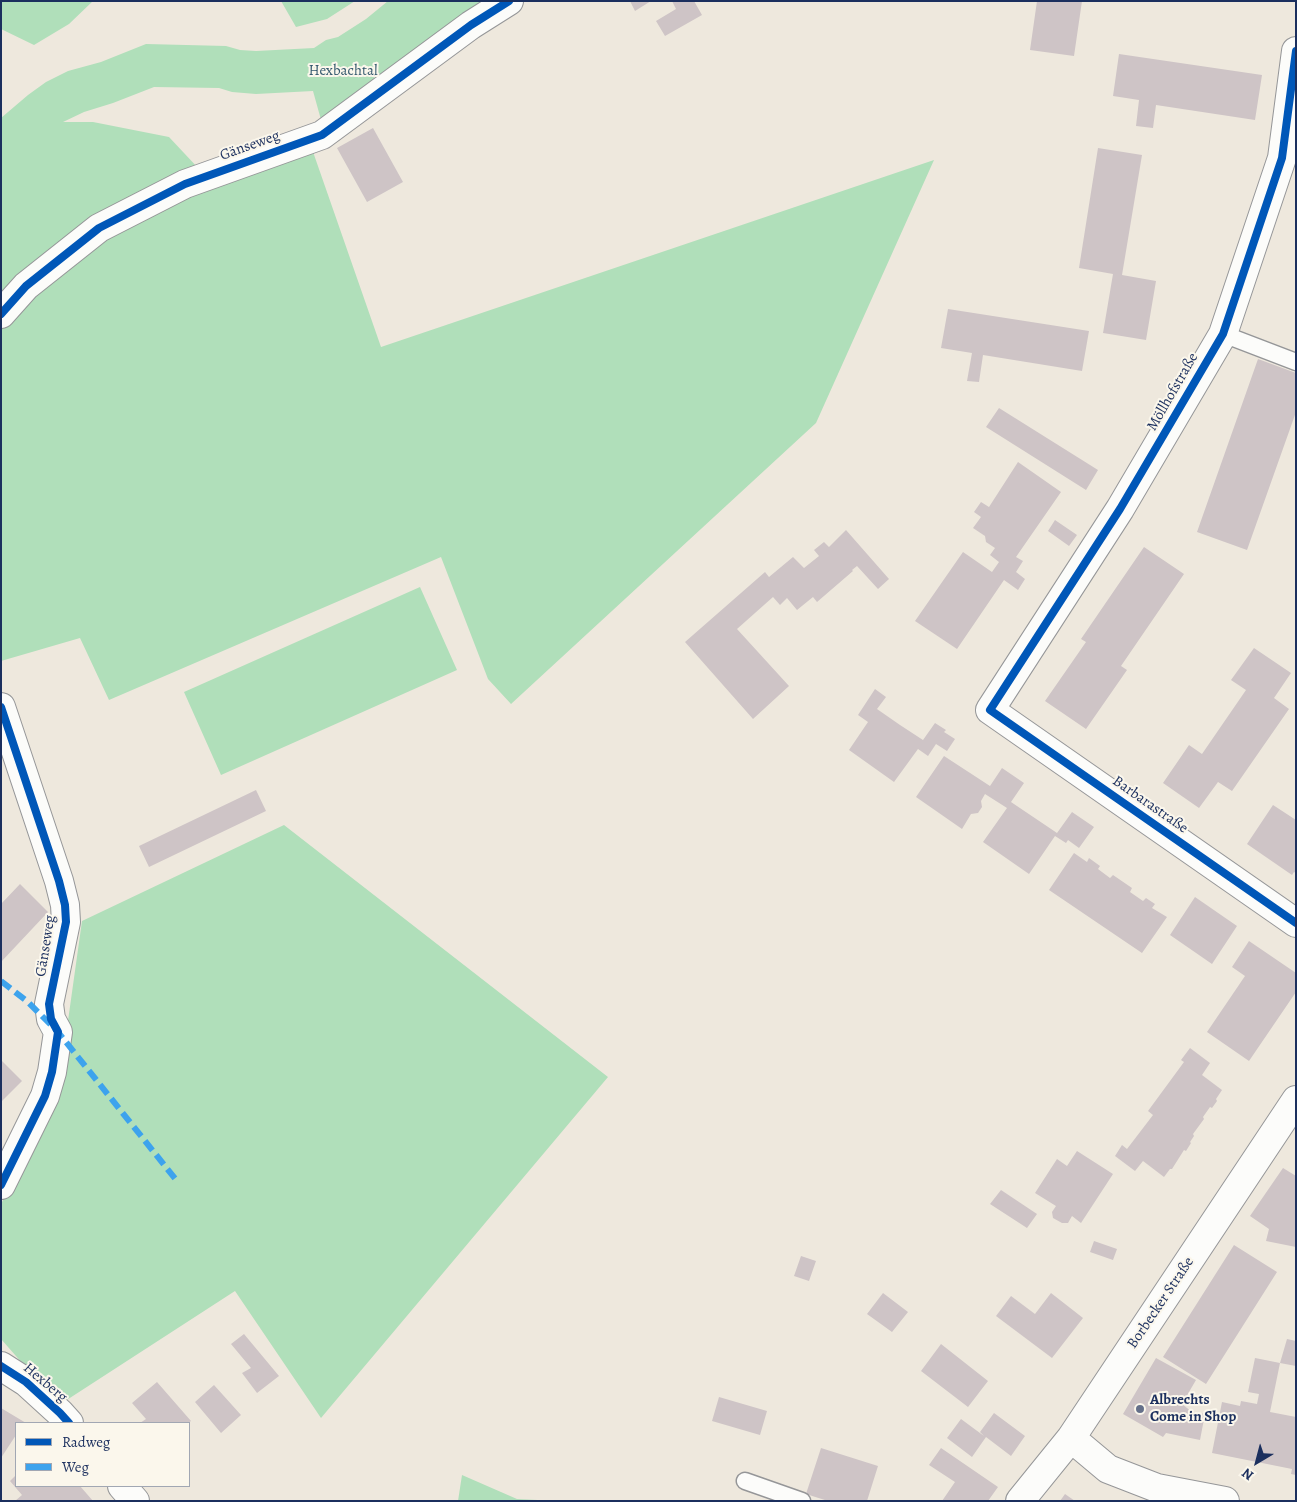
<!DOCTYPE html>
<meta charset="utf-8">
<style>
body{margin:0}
#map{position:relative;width:1297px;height:1502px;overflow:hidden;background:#eee8dd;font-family:Alegreya,serif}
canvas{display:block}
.frame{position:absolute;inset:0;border:2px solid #1b2f5e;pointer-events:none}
.legend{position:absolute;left:15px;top:1422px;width:175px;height:65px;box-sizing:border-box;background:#fbf7ec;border:1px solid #a1a7b3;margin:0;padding:6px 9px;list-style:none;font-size:15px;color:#1b2f5e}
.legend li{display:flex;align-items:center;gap:10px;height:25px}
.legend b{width:25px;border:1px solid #a1a7b3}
.north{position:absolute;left:1232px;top:1437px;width:50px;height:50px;-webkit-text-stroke:4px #fbf7ec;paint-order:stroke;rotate:217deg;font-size:14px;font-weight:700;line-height:20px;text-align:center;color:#1b2f5e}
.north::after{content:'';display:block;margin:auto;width:18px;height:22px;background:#1b2f5e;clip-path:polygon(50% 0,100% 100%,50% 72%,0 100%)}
</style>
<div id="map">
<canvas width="1297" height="1502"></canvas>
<div class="frame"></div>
<ul class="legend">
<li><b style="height:6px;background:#0057b8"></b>Radweg</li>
<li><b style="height:6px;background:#3da3ed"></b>Weg</li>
</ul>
<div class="north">N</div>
</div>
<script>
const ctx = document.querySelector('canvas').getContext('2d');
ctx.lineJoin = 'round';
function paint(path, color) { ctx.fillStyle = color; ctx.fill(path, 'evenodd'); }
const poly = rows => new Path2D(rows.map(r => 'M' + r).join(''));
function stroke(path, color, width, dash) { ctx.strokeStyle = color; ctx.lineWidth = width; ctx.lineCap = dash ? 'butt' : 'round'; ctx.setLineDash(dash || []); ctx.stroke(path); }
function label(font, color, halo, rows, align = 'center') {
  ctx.font = font + ' Alegreya,serif'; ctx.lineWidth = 4; ctx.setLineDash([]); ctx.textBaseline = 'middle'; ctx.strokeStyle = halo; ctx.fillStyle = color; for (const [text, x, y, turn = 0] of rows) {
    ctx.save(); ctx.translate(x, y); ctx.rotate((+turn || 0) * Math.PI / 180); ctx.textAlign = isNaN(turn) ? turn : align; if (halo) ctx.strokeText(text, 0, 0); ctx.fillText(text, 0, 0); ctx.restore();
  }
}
paint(poly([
 [1,1,93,1,69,24,34,45,1,29],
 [281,1,355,1,327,19,296,27],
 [388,1,496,1,323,127,313,91,256,94,232,92,219,88,154,87,113,103,84,112,63,122,93,122,169,137,199,169,304,126,381,347,934,160,816,423,511,704,488,679,441,557,109,700,80,638,1,661,1,118,28,95,46,82,68,71,101,62,146,44,226,46,240,50,256,51,314,48,326,40,338,37,366,19],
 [420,587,457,670,221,775,184,692],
 [284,825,608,1077,321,1418,235,1291,59,1405,1,1339,1,1204,58,1092,82,921],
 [462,1475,517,1499,558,1501,458,1501]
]), '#b0dfba');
paint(poly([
 [630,1,651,1,635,11],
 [672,1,694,1,702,15,665,36,656,21,676,9],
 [1037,1,1082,1,1074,56,1030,50],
 [1119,54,1262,75,1255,120,1156,105,1153,128,1136,126,1139,100,1113,96],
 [373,128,403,182,367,202,337,148],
 [1098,148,1142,155,1122,275,1156,281,1146,340,1103,333,1113,274,1079,268],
 [948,309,1089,331,1082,371,983,355,979,382,967,381,972,353,941,348],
 [1258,359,1296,373,1296,412,1247,550,1197,532],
 [999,408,1098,470,1086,490,986,427],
 [1018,462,1061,492,1016,557,1023,561,1016,572,1025,579,1018,590,1004,580,957,649,915,621,963,552,992,572,999,562,990,555,995,548,986,542,985,536,973,528,981,517,974,512,981,502,989,507],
 [1055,520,1077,535,1069,546,1048,531],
 [846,530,889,579,878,589,857,566,852,570,853,571,817,602,813,597,797,610,787,598,780,605,773,597,737,629,789,686,753,719,685,642,765,572,769,577,793,557,804,568,819,556,814,550,824,542,829,547],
 [1144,547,1184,574,1121,666,1127,670,1086,729,1045,701,1086,642,1081,639],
 [1254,648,1291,673,1274,698,1289,709,1232,791,1218,782,1199,808,1163,783,1189,745,1202,754,1246,690,1231,680],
 [875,689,886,697,877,709,900,725,923,740,935,723,946,730,944,732,955,739,947,751,936,744,928,756,918,749,894,782,849,750,868,722,858,715],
 [944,756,990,786,1002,768,1024,783,1011,802,1057,833,1072,812,1094,827,1079,848,1068,840,1066,843,1055,836,1029,874,983,842,1007,808,985,794,981,801,982,807,978,813,971,814,962,829,916,797],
 [256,790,266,811,149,867,139,846],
 [1273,805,1296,820,1296,873,1294,872,1292,875,1247,844],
 [1074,853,1087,862,1089,858,1100,866,1098,869,1110,878,1113,875,1132,888,1130,892,1143,901,1146,898,1155,904,1152,908,1167,917,1142,953,1049,890],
 [20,884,48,912,1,962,1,904],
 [1195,897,1237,926,1212,964,1170,935],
 [1249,941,1296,973,1296,992,1249,1061,1207,1032,1245,976,1232,967],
 [1190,1048,1210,1063,1202,1075,1222,1090,1216,1099,1217,1101,1212,1108,1210,1107,1203,1117,1204,1119,1193,1134,1194,1136,1190,1142,1191,1143,1186,1151,1184,1150,1172,1169,1170,1169,1164,1177,1143,1161,1135,1171,1115,1156,1122,1145,1127,1149,1153,1115,1148,1111,1184,1062,1181,1060],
 [1,1060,22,1081,1,1102],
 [1077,1151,1113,1174,1081,1223,1072,1216,1068,1223,1062,1223,1053,1218,1052,1212,1056,1206,1035,1193,1057,1159,1067,1166],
 [1283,1168,1296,1176,1296,1247,1266,1241,1269,1229,1250,1216],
 [1001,1190,1037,1214,1027,1228,990,1204],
 [1094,1241,1117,1249,1113,1260,1090,1252],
 [1234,1245,1277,1272,1206,1384,1163,1357],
 [801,1256,816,1261,809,1281,794,1276],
 [883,1293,908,1312,892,1332,867,1314],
 [1051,1293,1083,1318,1052,1358,996,1316,1011,1296,1035,1314],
 [244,1334,279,1376,257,1393,242,1373,251,1368,231,1344],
 [1287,1339,1296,1341,1296,1366,1280,1363,1270,1412,1296,1417,1296,1475,1291,1474,1292,1469,1212,1453,1222,1402,1240,1406,1241,1401,1257,1404,1259,1394,1248,1392,1255,1358,1280,1363],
 [941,1344,988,1381,968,1407,921,1371],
 [1156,1358,1196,1380,1182,1404,1192,1412,1205,1414,1200,1440,1166,1433,1163,1437,1123,1414],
 [157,1382,191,1421,188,1423,140,1423,146,1419,132,1403],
 [214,1385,241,1415,221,1433,195,1402],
 [719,1397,767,1411,760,1435,712,1421],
 [1,1408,26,1423,16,1423,16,1435,1,1458],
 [994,1413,1025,1436,1011,1456,986,1437,972,1457,947,1438,961,1419,984,1436,980,1432],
 [821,1448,878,1466,867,1501,828,1501,806,1494],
 [941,1448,998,1487,988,1501,942,1501,955,1482,929,1465],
 [16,1475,16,1486,80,1486,93,1501,15,1501,22,1495,10,1481],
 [1065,1494,1075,1501,1060,1501]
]), '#cec4c6');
const service = poly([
 [1223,334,1296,362],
 [745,1481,802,1501]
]);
const minor = poly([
 [1296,51,1282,158,1223,334,1120,509,990,710,1296,923],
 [1,314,26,286,99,228,185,184,322,135,471,25,509,1],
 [1,707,59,881,65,905,66,922,49,1004,51,1019,58,1032,52,1072,45,1096,1,1185],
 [1,1366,26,1382,60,1413,69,1423],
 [1071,1438,1108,1469,1157,1488,1225,1501],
 [122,1486,135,1501],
 [1020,1501,1071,1438,1296,1100]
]);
stroke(service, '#959698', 19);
stroke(minor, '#959698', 30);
stroke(service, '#fcfcfa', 16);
stroke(minor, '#fcfcfa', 28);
stroke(poly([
 [1,981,28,1002,58,1032,177,1181]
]), '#3da3ed', 6, [12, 6]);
stroke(poly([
 [1296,51,1282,158,1223,334,1120,509,990,710,1296,923],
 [1,314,26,286,99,228,185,184,322,135,471,25,509,1],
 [1,707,59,881,65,905,66,922,49,1004,51,1019,58,1032,52,1072,45,1096,1,1185],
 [1,1366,26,1382,60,1413,69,1423]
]), '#0057b8', 8);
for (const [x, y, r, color] of [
 [1140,1409,5,"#65708a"]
]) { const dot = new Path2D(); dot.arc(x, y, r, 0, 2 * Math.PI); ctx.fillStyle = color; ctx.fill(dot); stroke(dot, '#fbf7ec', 2); }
label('15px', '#34596e', '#fbf7ec', [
 ["Hexbachtal",343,71]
]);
label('15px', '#1b2f5e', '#fbf7ec', [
 ["Gänseweg",250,146,-20],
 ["Möllhofstraße",1173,392,-60],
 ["Barbarastraße",1150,805,35],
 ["Gänseweg",46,946,-81],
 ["Borbecker Straße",1161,1303,-56],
 ["Hexberg",45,1383,40]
]);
label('bold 15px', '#1b2f5e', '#fbf7ec', [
 ["Albrechts",1150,1400],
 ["Come in Shop",1150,1417]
], 'left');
</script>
